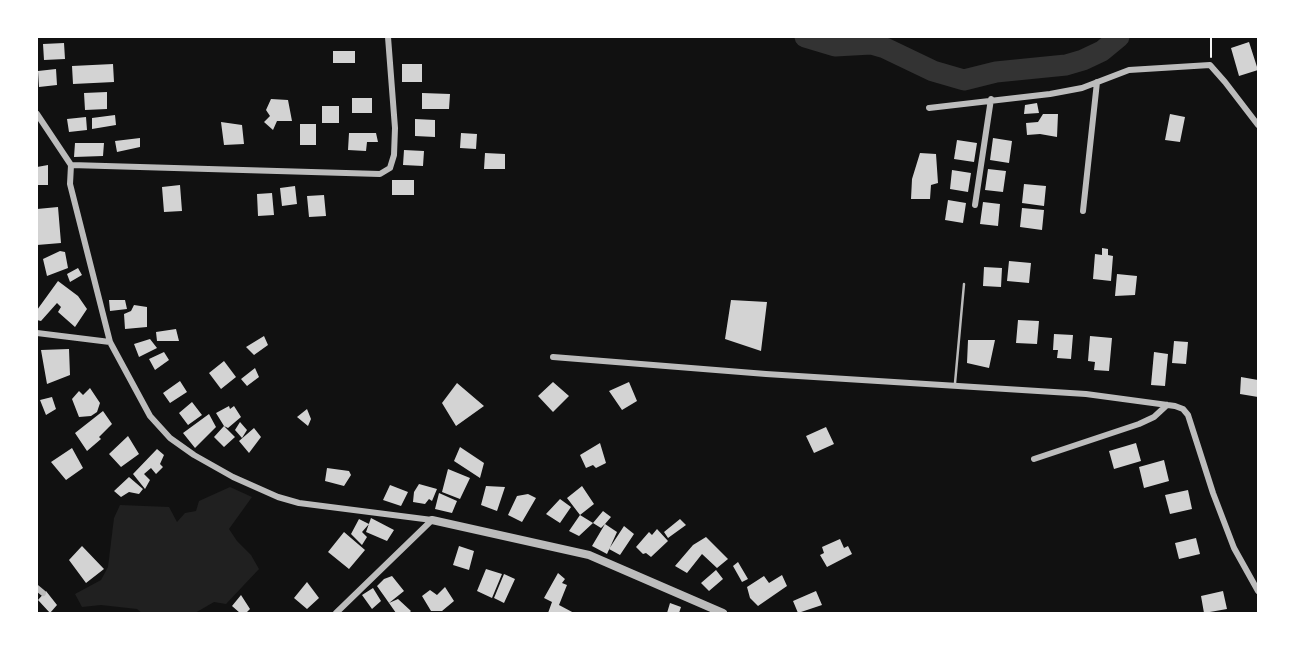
<!DOCTYPE html>
<style>
body{margin:0}
#map{position:relative;width:1295px;height:650px;overflow:hidden;background:#111;font-family:Cabin,sans-serif}
canvas{display:block}
.frame{position:absolute;inset:0;border:38px solid #fff;pointer-events:none}
</style>
<div id="map">
<canvas width="1295" height="650"></canvas>
<div class="frame"></div>
</div>
<script>
const ctx = document.querySelector('canvas').getContext('2d');
ctx.lineJoin = 'round';
function paint(path, color) { ctx.fillStyle = color; ctx.fill(path, 'evenodd'); }
const poly = rows => new Path2D(rows.map(r => 'M' + r).join(''));
function stroke(path, color, width, dash) { ctx.strokeStyle = color; ctx.lineWidth = width; ctx.lineCap = dash ? 'butt' : 'round'; ctx.setLineDash(dash || []); ctx.stroke(path); }
paint(poly([
 [230,487,252,497,229,529,237,541,251,555,259,569,226,604,214,602,195,613,142,613,137,609,101,605,82,607,75,594,101,580,108,567,114,518,120,505,169,507,177,522,185,513,196,511,199,501]
]), '#202020');
stroke(poly([
 [805,37,835,46,871,44,885,48,933,71,964,80,996,72,1066,65,1083,60,1102,51,1119,37]
]), '#333', 21);
paint(poly([
 [1249,42,1258,70,1239,76,1231,48],
 [64,43,65,59,44,60,43,44],
 [333,51,355,51,355,63,333,63],
 [113,64,114,82,73,84,72,66],
 [402,64,422,64,422,82,402,82],
 [56,69,57,85,39,87,38,71],
 [107,92,107,109,85,110,84,93],
 [422,93,450,94,449,109,422,109],
 [352,98,372,98,372,113,352,113],
 [271,99,288,100,292,121,277,121,273,130,264,122,270,116,266,110],
 [1037,103,1039,113,1024,114,1025,105],
 [322,106,339,106,339,123,322,123],
 [1043,114,1058,114,1057,137,1040,134,1027,135,1026,123,1038,122],
 [1170,114,1185,117,1180,142,1165,140],
 [115,115,116,125,92,129,92,118],
 [86,117,87,130,69,132,67,119],
 [415,119,435,120,435,137,415,136],
 [221,122,242,125,244,144,224,145],
 [300,124,316,124,316,145,300,145],
 [349,133,376,133,378,142,367,142,366,151,348,150],
 [461,133,477,134,476,149,460,148],
 [140,138,140,147,117,152,115,141],
 [993,138,1012,141,1009,163,990,160],
 [957,140,977,143,974,162,954,159],
 [75,143,104,143,103,156,74,157],
 [404,150,424,151,423,166,403,165],
 [485,153,505,154,505,169,484,169],
 [920,153,936,154,938,183,931,185,930,199,911,199,912,179],
 [48,165,48,185,37,185,37,167],
 [988,169,1006,171,1003,192,985,190],
 [952,170,971,173,968,192,950,189],
 [392,180,414,180,414,195,392,195],
 [1024,184,1046,186,1044,206,1022,203],
 [180,185,182,211,164,212,162,187],
 [295,186,297,204,282,206,280,188],
 [272,193,274,215,258,216,257,194],
 [324,195,326,216,309,217,307,196],
 [948,200,966,203,963,223,945,220],
 [983,202,1000,204,998,226,980,224],
 [58,207,61,243,37,245,37,209],
 [1022,208,1044,210,1042,230,1020,227],
 [1102,248,1108,249,1108,255,1113,256,1111,281,1093,279,1095,254,1102,255],
 [60,251,65,252,68,268,47,276,43,259],
 [1009,261,1031,263,1029,283,1007,281],
 [984,267,1002,268,1001,287,983,286],
 [78,268,82,275,70,282,67,274],
 [1117,274,1137,276,1135,295,1115,296],
 [58,281,78,296,87,309,75,327,58,312,61,307,57,303,41,321,37,320,37,310],
 [109,300,125,300,127,309,110,311],
 [731,300,767,302,761,351,725,339],
 [134,305,147,307,147,327,125,329,124,314,131,311],
 [1018,320,1039,321,1037,344,1016,343],
 [176,329,179,341,157,341,156,332],
 [1054,334,1073,335,1071,359,1057,358,1058,350,1053,350],
 [264,336,268,345,254,355,246,347],
 [1090,336,1112,338,1109,371,1094,370,1095,362,1088,361],
 [150,339,157,348,139,357,134,344],
 [968,340,995,340,989,368,967,363],
 [1174,341,1188,342,1186,364,1172,363],
 [69,349,70,375,47,384,41,350],
 [164,352,169,360,155,370,149,359],
 [1154,352,1168,354,1165,386,1151,385],
 [224,361,236,377,221,389,209,373],
 [255,368,259,377,247,386,241,379],
 [1241,377,1258,380,1258,397,1240,394],
 [180,381,187,392,170,403,163,393],
 [553,382,569,396,553,412,538,396],
 [629,382,637,401,622,410,609,391],
 [457,383,484,406,456,426,442,403],
 [90,388,100,403,97,412,91,416,79,417,72,399,79,391,83,395],
 [52,397,56,409,46,415,40,400],
 [192,402,202,415,188,425,179,413],
 [229,406,230,409,234,406,241,417,228,428,224,426,235,437,224,447,214,437,224,426,216,413],
 [307,409,311,419,308,426,297,417],
 [103,411,112,424,99,437,101,439,87,451,75,433],
 [209,414,216,427,195,448,183,433],
 [240,422,247,430,242,438,235,430],
 [826,427,834,444,814,453,806,436],
 [254,428,261,437,249,453,239,441],
 [128,436,139,454,121,467,109,454],
 [600,443,606,463,596,468,593,465,586,468,580,455],
 [1136,443,1141,461,1114,469,1109,451],
 [460,447,484,463,480,478,454,461],
 [72,448,83,468,66,480,51,462],
 [157,449,164,455,160,464,163,467,156,474,151,468,144,474,150,480,145,489,133,474],
 [1164,460,1169,481,1144,488,1139,467],
 [327,468,349,471,351,475,344,486,325,481],
 [448,469,470,478,460,499,442,492],
 [129,477,143,489,139,494,129,492,121,497,114,491],
 [419,484,437,489,432,501,429,499,425,504,413,502,414,492],
 [390,485,408,492,401,506,383,500],
 [486,486,505,487,497,511,481,505],
 [582,486,594,504,580,515,567,498],
 [1188,490,1192,509,1170,514,1165,495],
 [439,493,457,501,452,513,435,509],
 [528,494,536,498,522,522,508,515,517,496],
 [560,499,571,507,560,523,546,514],
 [603,511,611,517,605,524,617,532,607,554,592,546,605,524,601,528,593,523],
 [580,515,593,523,579,536,569,531],
 [371,518,394,530,387,541,366,532],
 [359,519,369,524,362,532,367,537,362,545,351,534],
 [680,519,686,525,668,538,664,532],
 [624,526,634,534,620,555,609,549],
 [657,529,668,541,651,557,646,553,643,554,636,547,649,532,652,535],
 [344,532,365,550,349,569,328,552],
 [706,537,728,559,717,568,702,554,687,573,675,566,693,545],
 [1196,538,1200,554,1179,559,1175,543],
 [840,539,844,548,848,546,852,554,827,567,820,555,824,553,822,547],
 [82,546,104,569,86,583,69,560],
 [459,546,474,551,469,570,453,565],
 [738,562,748,579,742,582,733,566],
 [486,569,502,574,492,598,477,591],
 [716,570,723,579,709,591,701,583],
 [558,573,565,579,562,583,567,585,559,605,574,613,548,613,552,602,544,598],
 [504,574,515,579,504,603,494,598],
 [782,575,787,586,758,606,750,598,747,587,764,576,769,583],
 [392,576,404,591,389,603,377,586,384,579],
 [307,582,319,598,307,609,294,598],
 [445,587,454,601,442,611,431,611,422,596,430,590,437,595],
 [373,588,381,601,372,609,362,595],
 [46,591,57,605,50,613,38,600],
 [816,591,822,605,798,613,793,601],
 [1223,591,1227,609,1204,613,1201,596],
 [241,595,250,609,246,613,240,613,232,606],
 [398,599,411,611,409,613,396,613,389,603],
 [670,603,681,607,679,613,667,613]
]), '#d3d3d3');
stroke(poly([
 [1211,57,1211,37]
]), '#f5f5f5', 2);
stroke(poly([
 [955,383,964,284]
]), '#bcbcbc', 2.5);
stroke(poly([
 [929,108,1050,94,1082,88,1129,70,1210,65,1225,82,1258,125],
 [37,114,71,165],
 [71,165,70,184,110,342,150,416,170,438,194,455,233,477,278,497,299,503,432,520],
 [71,165,380,174,390,168,394,155,395,128,388,37],
 [975,205,991,99],
 [1083,211,1097,82],
 [37,333,110,342],
 [553,357,766,374,1086,394,1175,406,1183,409,1188,415,1213,493,1234,548,1258,591],
 [1034,459,1139,424,1154,417,1167,405],
 [37,588,43,593],
 [336,613,432,520]
]), '#bcbcbc', 6);
stroke(poly([
 [432,520,589,555,723,613]
]), '#bcbcbc', 8);
</script>
